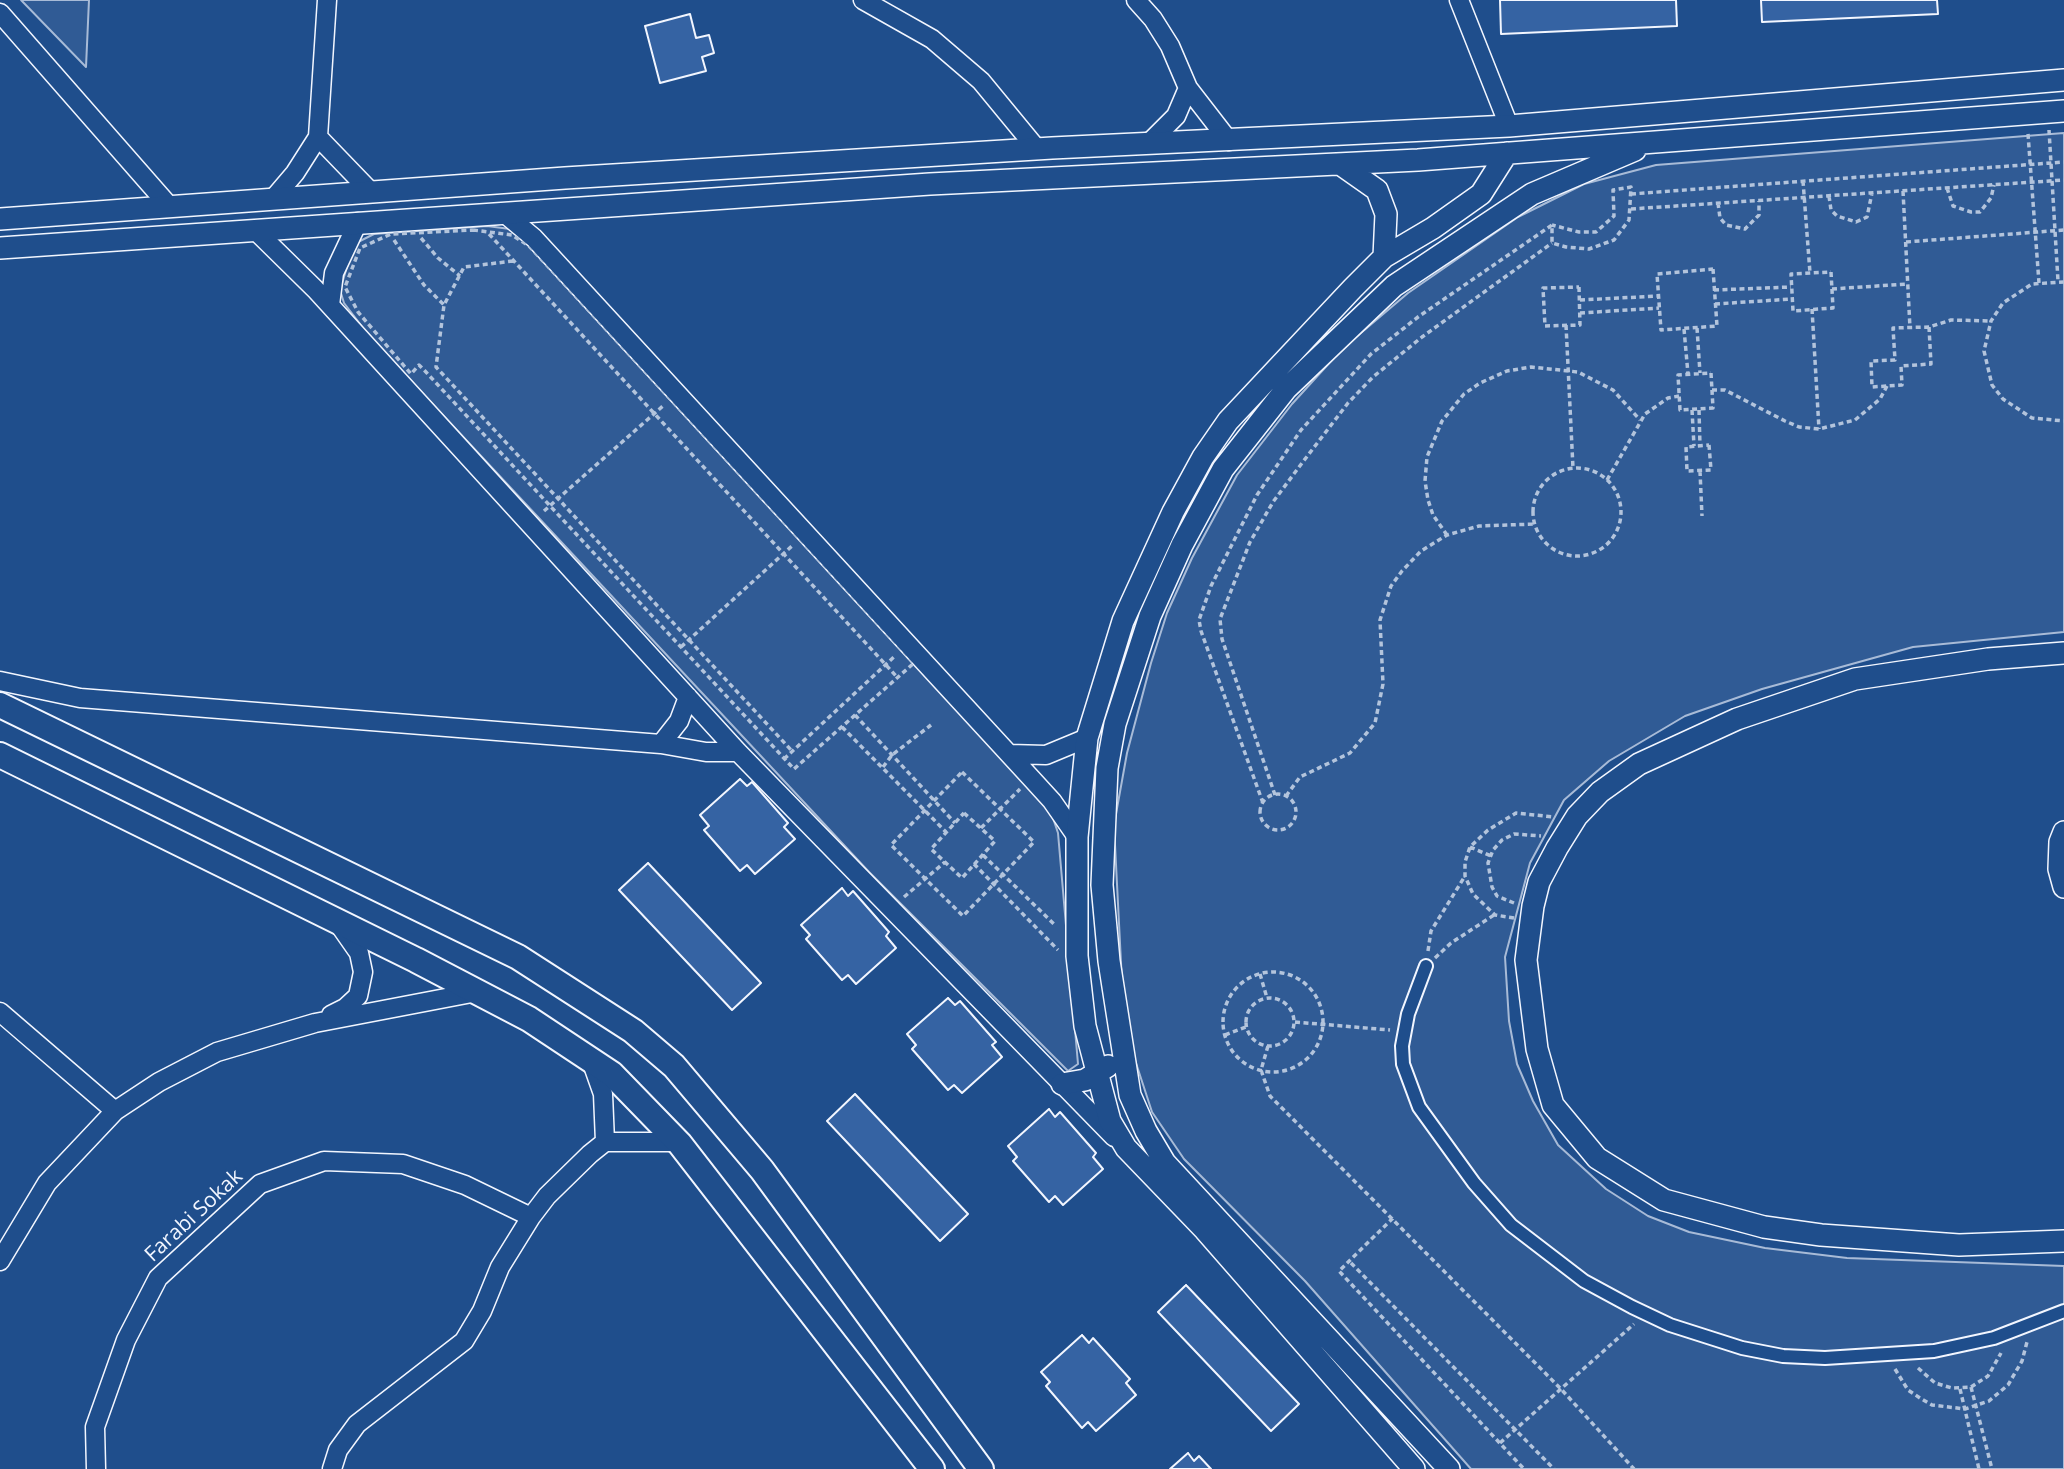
<!DOCTYPE html>
<style>
body{margin:0}
canvas{display:block;background:#1f4e8c}
</style>
<canvas width="2064" height="1469"></canvas>
<script>
const ctx = document.querySelector('canvas').getContext('2d');
ctx.lineJoin = 'round';
function paint(path, color) { ctx.fillStyle = color; ctx.fill(path, 'evenodd'); }
const poly = rows => new Path2D(rows.map(r => 'M' + r).join(''));
function stroke(path, color, width, dash) { ctx.strokeStyle = color; ctx.lineWidth = width; ctx.lineCap = dash ? 'butt' : 'round'; ctx.setLineDash(dash || []); ctx.stroke(path); }
function label(font, color, halo, rows, align = 'center') {
  ctx.font = font + ' "Open Sans",sans-serif'; ctx.lineWidth = 5; ctx.setLineDash([]); ctx.textBaseline = 'middle'; ctx.strokeStyle = halo; ctx.fillStyle = color; for (const [text, x, y, turn = 0] of rows) {
    ctx.save(); ctx.translate(x, y); ctx.rotate((+turn || 0) * Math.PI / 180); ctx.textAlign = isNaN(turn) ? turn : align; if (halo) ctx.strokeText(text, 0, 0); ctx.fillText(text, 0, 0); ctx.restore();
  }
}
const built = poly([
 [21,0,89,0,86,67,21,0],
 [2064,133,2064,632,1913,647,1762,689,1685,716,1609,761,1564,800,1530,863,1505,957,1509,1021,1517,1064,1533,1101,1558,1145,1606,1189,1648,1216,1689,1232,1765,1248,1847,1258,2064,1266,2064,1469,1471,1469,1305,1281,1184,1159,1152,1112,1134,1057,1123,1002,1114,825,1127,753,1151,663,1167,613,1192,558,1237,475,1292,404,1342,349,1408,293,1518,217,1584,184,1656,165,2064,133],
 [487,226,510,229,530,241,1049,806,1058,833,1078,1064,1068,1071,869,872,370,337,344,303,340,290,354,244,374,234,487,226]
]);
paint(built, '#305b95');
stroke(built, '#a8bbd7', 2);
const building = poly([
 [1500,0,1676,0,1677,26,1501,34,1500,0],
 [1761,0,1937,0,1938,14,1762,22,1761,0],
 [690,14,696,38,709,35,714,53,702,57,706,71,660,83,645,26,690,14],
 [740,779,747,786,752,782,788,823,784,827,795,839,755,874,747,865,740,871,704,830,709,826,700,815,740,779],
 [648,863,761,983,732,1010,619,890,648,863],
 [842,888,848,896,853,891,889,932,886,936,896,948,856,984,848,975,842,980,806,939,810,935,801,925,842,888],
 [948,998,955,1005,960,1001,996,1042,992,1045,1002,1057,962,1093,954,1085,948,1090,912,1049,916,1045,907,1034,948,998],
 [855,1094,968,1214,940,1241,827,1121,855,1094],
 [1049,1109,1055,1117,1060,1112,1096,1153,1093,1157,1103,1169,1063,1205,1055,1196,1049,1202,1013,1161,1017,1157,1008,1146,1049,1109],
 [1186,1285,1299,1404,1271,1431,1158,1312,1186,1285],
 [1082,1335,1089,1343,1093,1338,1130,1379,1126,1383,1136,1395,1096,1431,1088,1422,1082,1428,1046,1386,1050,1382,1041,1372,1082,1335],
 [1188,1453,1194,1461,1199,1456,1211,1469,1170,1469,1188,1453]
]);
paint(building, '#3563a3');
stroke(building, '#f2f6ff', 2);
const pedestrian = poly([
 [1426,966,1408,1014,1402,1046,1403,1064,1419,1107,1474,1183,1511,1225,1584,1281,1632,1307,1670,1325,1742,1348,1783,1356,1825,1358,1934,1351,1994,1338,2064,1311]
]);
const minor = poly([
 [863,0,932,39,981,81,1037,149],
 [1136,0,1153,19,1170,46,1188,88],
 [1459,0,1509,126],
 [0,13,170,207],
 [318,137,371,192],
 [1148,144,1176,116,1188,88,1229,141],
 [272,200,295,173,318,137,327,0],
 [504,213,534,238,1031,778,1052,801,1077,837],
 [255,230,315,289,738,752,1114,1137],
 [330,305,334,273,358,222],
 [0,681,80,698,661,744,706,752,738,752],
 [661,744,679,721,688,697],
 [1009,754,1046,755,1087,738],
 [0,1012,115,1111],
 [331,1015,345,1008,358,996,363,972,359,953,338,923],
 [591,1060,603,1094,605,1142],
 [0,1261,47,1183,115,1111,159,1082,217,1052,315,1023,477,992],
 [96,1469,95,1427,126,1340,158,1278,260,1184,324,1161,403,1164,465,1185,531,1217],
 [332,1469,338,1450,357,1424,464,1341,482,1311,500,1267,531,1217,547,1196,590,1154,605,1142,678,1142]
]);
const tertiary = poly([
 [1340,164,1377,190,1386,214,1384,257],
 [0,219,565,178,1052,148,1509,126,2064,80],
 [0,248,930,184,1418,160,2064,111],
 [2064,653,1988,659,1855,679,1737,719,1639,764,1600,792,1577,816,1557,848,1539,882,1533,906,1526,960,1537,1049,1553,1105,1597,1158,1664,1200,1764,1227,1821,1235,1959,1245,2064,1241],
 [2064,832,2060,842,2059,869,2064,887],
 [1062,1084,1085,1080,1108,1066],
 [1414,1469,1205,1230,1126,1148,1110,1121,1085,1026,1077,956,1077,837,1087,738,1123,621,1173,512,1203,457,1228,421,1353,288,1384,257,1433,228,1481,194,1507,153],
 [1449,1469,1165,1163,1146,1131,1130,1095,1109,961,1102,885,1107,768,1115,724,1150,616,1182,545,1223,469,1286,389,1394,286,1532,194,1635,150]
]);
const secondary = poly([
 [0,705,518,957,633,1031,674,1066,762,1170,981,1469],
 [0,755,416,960,529,1019,612,1074,680,1144,932,1469]
]);
stroke(pedestrian, '#f2f6ff', 16);
stroke(minor, '#f2f6ff', 21);
stroke(tertiary, '#f2f6ff', 24);
stroke(secondary, '#f2f6ff', 28);
stroke(poly([
 [2049,130,2058,281],
 [2028,134,2039,283],
 [1803,181,1810,273],
 [1947,188,1953,206,1971,212,1980,212,1991,198,1994,185],
 [1903,191,1910,328],
 [1631,194,2064,162],
 [1829,196,1831,210,1837,216,1856,222,1867,217,1872,193],
 [1718,203,1720,218,1726,225,1745,229,1759,215,1759,201],
 [1631,209,2064,180],
 [473,230,512,235,529,246,914,663,794,769,425,371,419,365,411,374,358,312,345,287,360,248,391,234,473,230],
 [489,234,897,677],
 [421,238,438,258,460,276],
 [394,240,424,285,444,305],
 [1906,242,2064,230],
 [513,261,464,267,444,305,436,367,792,751],
 [1713,269,1717,326,1661,330,1657,274,1713,269],
 [1831,272,1833,308,1793,311,1791,274,1831,272],
 [2064,282,2032,284,2003,303,1991,321,1984,351,1992,385,2003,399,2032,418,2064,421],
 [1579,287,1580,325,1545,326,1543,288,1579,287],
 [1832,289,1907,284],
 [1714,290,1791,287],
 [1580,300,1658,296],
 [1715,304,1792,299],
 [1812,309,1819,429],
 [1580,313,1659,308],
 [1566,325,1573,468],
 [1929,327,1931,364,1901,366,1902,385,1872,387,1871,361,1895,360,1893,328,1929,327,1951,320,1991,321],
 [1697,328,1700,373],
 [1684,329,1688,374],
 [1711,373,1713,408,1680,410,1678,375,1711,373],
 [1712,390,1725,390,1785,421,1799,427,1819,429,1855,420,1880,399,1887,386],
 [1692,410,1694,446],
 [1699,410,1700,446],
 [1709,445,1711,470,1687,471,1686,447,1709,445],
 '1533 512a44 44 0 1 1 88 0a44 44 0 1 1-88 0Z',
 [1700,471,1702,516],
 [1607,480,1645,414,1668,398,1679,396],
 [544,511,664,405],
 [1447,535,1433,515,1428,500,1425,481,1427,457,1442,421,1464,394,1480,383,1507,371,1531,367,1578,372,1613,390,1640,420],
 [681,647,793,545],
 [855,715,955,823],
 [842,727,946,832],
 [784,759,895,656],
 [883,767,892,755,931,725],
 [962,772,1034,842,963,916,891,845,962,772],
 '1260 812a18 18 0 1 1 36 0a18 18 0 1 1-36 0Z',
 [1275,795,1222,639,1220,619,1250,542,1273,502,1302,463,1348,403,1373,377,1422,337,1552,243],
 [1286,796,1300,777,1350,753,1375,723,1383,684,1380,620,1391,586,1402,571,1421,551,1447,535,1479,526,1535,524],
 [1263,803,1201,631,1199,620,1211,586,1257,495,1301,430,1371,354,1418,317,1552,225,1552,243,1566,247,1589,249,1614,240,1629,220,1631,187,1613,190,1614,216,1596,232,1579,232,1552,225],
 [964,813,995,841,962,878,931,849,964,813],
 [981,828,1020,789],
 [1470,847,1491,856],
 [983,855,1056,926],
 [974,864,1058,950],
 [904,897,945,862],
 [1514,903,1497,896,1492,887,1488,863,1493,850,1502,840,1514,834,1541,836],
 [1514,918,1495,915,1473,894,1465,876,1465,862,1470,847,1488,830,1516,813,1554,817],
 [1428,951,1431,931,1465,876],
 [1435,958,1451,943,1494,915],
 '1223 1022a50 50 0 1 1 100 0a50 50 0 1 1-100 0Z',
 [1260,974,1267,998],
 '1246 1022a24 24 0 1 1 48 0a24 24 0 1 1-48 0Z',
 [1295,1022,1390,1030],
 [1225,1035,1246,1027],
 [1268,1046,1261,1070,1270,1096,1561,1389,1634,1469],
 [1393,1218,1339,1271,1524,1469],
 [1351,1263,1554,1469],
 [1918,1368,1935,1383,1952,1388,1971,1387,1988,1376,2001,1353],
 [1895,1369,1908,1390,1920,1398,1932,1405,1965,1409,1989,1401,2008,1385,2022,1361,2027,1342],
 [1971,1387,1992,1469],
 [1960,1389,1979,1469],
 [1500,1443,1634,1324]
]), '#b3c4dc', 3.5, [5, 3.5]);
stroke(pedestrian, '#1f4e8c', 12);
stroke(minor, '#1f4e8c', 18);
stroke(tertiary, '#1f4e8c', 21);
stroke(secondary, '#1f4e8c', 24);
label('21px', '#f2f6ff', '#1f4e8c', [
 ["Farabi Sokak",194,1216,-43]
]);
</script>
